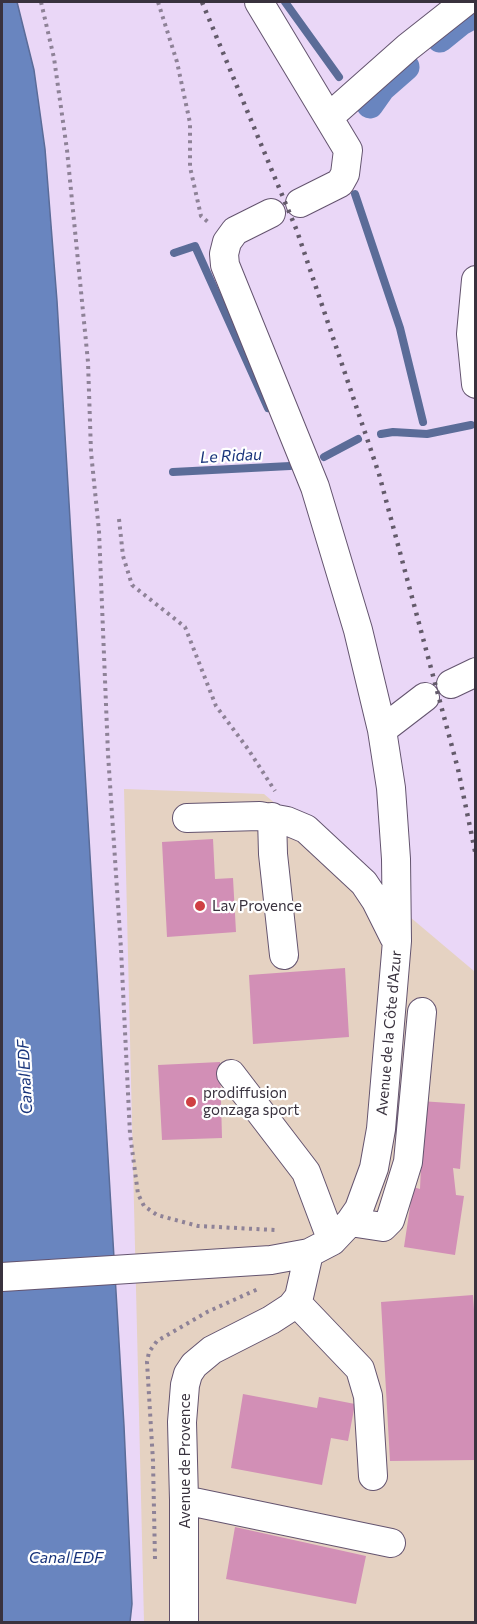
<!DOCTYPE html>
<meta charset="utf-8">
<style>
body{margin:0}
#map{position:relative;width:477px;height:1624px;overflow:hidden;background:#ead7f7;font-family:Commissioner,sans-serif}
canvas{display:block}
.frame{position:absolute;inset:0;border:3px solid #39323e;pointer-events:none}
</style>
<div id="map">
<canvas width="477" height="1624"></canvas>
<div class="frame"></div>
</div>
<script>
const ctx = document.querySelector('canvas').getContext('2d');
ctx.lineJoin = 'round';
function paint(path, color) { ctx.fillStyle = color; ctx.fill(path, 'evenodd'); }
const poly = rows => new Path2D(rows.map(r => 'M' + r).join(''));
function stroke(path, color, width, dash) { ctx.strokeStyle = color; ctx.lineWidth = width; ctx.lineCap = dash ? 'butt' : 'round'; ctx.setLineDash(dash || []); ctx.stroke(path); }
function label(font, color, halo, rows, align = 'center') {
  ctx.font = font + ' Commissioner,sans-serif'; ctx.lineWidth = 4.5; ctx.setLineDash([]); ctx.textBaseline = 'middle'; ctx.strokeStyle = halo; ctx.fillStyle = color; for (const [text, x, y, turn = 0] of rows) {
    ctx.save(); ctx.translate(x, y); ctx.rotate((+turn || 0) * Math.PI / 180); ctx.textAlign = isNaN(turn) ? turn : align; if (halo) ctx.strokeText(text, 0, 0); ctx.fillText(text, 0, 0); ctx.restore();
  }
}
paint(poly([
 [124,789,264,794,474,971,476,1044,475,1622,144,1622]
]), '#e5d2c2');
const water = poly([
 [2,2,17,2,34,70,45,149,57,301,124,1426,132,1604,130,1622,2,1622,2,2]
]);
paint(water, '#6985bf');
stroke(water, '#5b6c98', 1.5);
stroke(poly([
 [285,2,339,77],
 [355,194,400,328,423,422],
 [174,253,195,246,268,408],
 [381,434,393,432,427,434,471,425],
 [324,457,358,439],
 [173,472,290,466]
]), '#5b6c98', 8);
stroke(poly([
 [440,39,461,22,476,14],
 [370,105,382,88,406,67]
]), '#6985bf', 27);
paint(poly([
 [213,839,215,879,233,878,236,932,167,937,162,842],
 [345,968,349,1037,253,1044,249,975],
 [220,1062,222,1138,162,1140,158,1065],
 [420,1101,465,1104,460,1169,453,1168,456,1195,464,1196,455,1255,404,1247,413,1187,420,1189,421,1166],
 [473,1295,476,1338,476,1460,390,1461,381,1302],
 [243,1394,317,1408,319,1397,355,1404,348,1441,331,1438,322,1485,231,1468],
 [235,1527,366,1556,356,1604,226,1579]
]), '#d28fb6');
const minor = poly([
 [259,2,348,150,345,174,340,183,300,203],
 [329,117,408,47,465,2],
 [476,280,471,334,476,384],
 [451,684,476,672],
 [382,730,425,697],
 [272,817,273,854,284,955],
 [187,818,260,816,287,821,306,829,364,883,376,901,394,937],
 [231,1074,306,1172,332,1241],
 [350,1222,383,1227,390,1220,408,1162,422,1012],
 [2,1277,271,1260,309,1253,332,1241,350,1222,359,1209,374,1168,381,1129,397,941,396,859,391,788,382,730,358,630,315,487,225,265,224,254,227,242,235,231,271,213],
 [296,1302,360,1369,368,1396,373,1476],
 [184,1500,391,1543],
 [184,1622,184,1500,182,1422,185,1385,188,1374,194,1365,212,1350,271,1320,291,1307,299,1297,309,1253]
]);
stroke(minor, '#64546f', 30);
stroke(poly([
 [41,2,54,58,67,150,88,362,91,452,99,531,108,754,121,949,130,1134,138,1194,144,1206,157,1215,198,1226,275,1230],
 [158,2,177,62,190,123,190,167,201,216,209,223],
 [119,519,123,556,132,585,185,627,216,706,248,749,275,791],
 [155,1559,153,1461,147,1362,149,1352,157,1341,207,1312,258,1289]
]), '#8e8297', 4, [3, 4.5]);
stroke(minor, '#fff', 28);
stroke(poly([
 [202,2,297,231,379,474,458,769,476,856]
]), '#635a6a', 4.5, [3, 6]);
for (const [x, y, r, color] of [
 [200,906,6,"#cf3f42"],
 [191,1102,6,"#cf3f42"]
]) { const dot = new Path2D(); dot.arc(x, y, r, 0, 2 * Math.PI); ctx.fillStyle = color; ctx.fill(dot); stroke(dot, '#fff', 2); }
label('15px', '#39323e', '#fff', [
 ["Lav Provence",212,906],
 ["prodiffusion",203,1093],
 ["gonzaga sport",203,1110]
], 'left');
label('15px', '#39323e', '#fff', [
 ["Avenue de la Côte d'Azur",389,1033,-85],
 ["Avenue de Provence",185,1461,-90]
]);
label('italic 16px', '#18347b', '#fff', [
 ["Le Ridau",231,456,-3],
 ["Canal EDF",25,1077,-93],
 ["Canal EDF",66,1558]
]);
</script>
